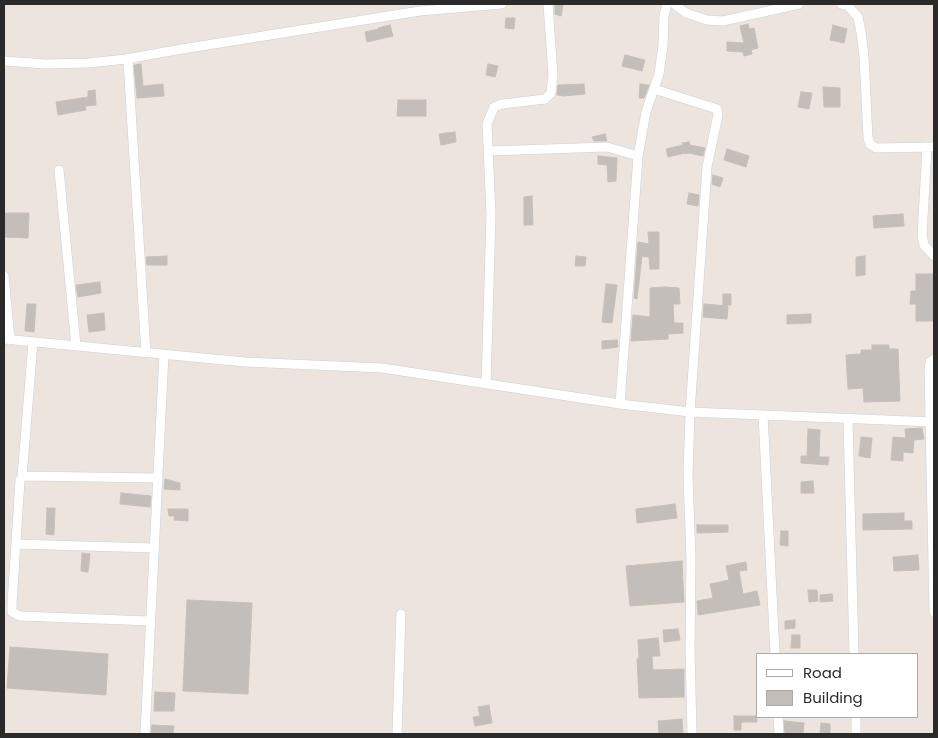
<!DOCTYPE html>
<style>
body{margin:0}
#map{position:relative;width:938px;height:738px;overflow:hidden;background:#ece4dd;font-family:Poppins,sans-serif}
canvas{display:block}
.frame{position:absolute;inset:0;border:5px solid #2a2a2a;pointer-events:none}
.legend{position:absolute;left:756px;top:653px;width:162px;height:65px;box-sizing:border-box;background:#fff;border:1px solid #aaa;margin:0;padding:6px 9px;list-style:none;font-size:15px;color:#2a2a2a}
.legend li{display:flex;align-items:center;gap:10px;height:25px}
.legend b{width:25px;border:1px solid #aaa}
</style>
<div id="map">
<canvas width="938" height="738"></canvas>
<div class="frame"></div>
<ul class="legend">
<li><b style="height:6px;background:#fff"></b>Road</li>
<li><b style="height:14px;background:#c4beba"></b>Building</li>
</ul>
</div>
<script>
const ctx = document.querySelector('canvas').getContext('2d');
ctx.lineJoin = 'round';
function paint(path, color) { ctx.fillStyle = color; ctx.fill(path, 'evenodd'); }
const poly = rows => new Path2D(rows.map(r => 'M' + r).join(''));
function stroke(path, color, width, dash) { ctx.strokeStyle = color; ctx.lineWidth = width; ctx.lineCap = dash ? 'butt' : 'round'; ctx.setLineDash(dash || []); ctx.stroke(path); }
const building = poly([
 [555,4,563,5,561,16,555,14,555,4],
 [506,18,515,18,514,29,505,28,506,18],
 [748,24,749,29,754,28,758,48,751,50,752,54,744,56,743,52,727,51,727,42,744,43,740,26,748,24],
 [390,25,393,36,367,42,365,32,379,29,378,28,390,25],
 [833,25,847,29,844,43,830,40,833,25],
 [625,55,645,60,642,71,622,66,625,55],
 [141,64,143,86,163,84,164,96,137,98,134,65,141,64],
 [488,64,498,66,495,77,486,75,488,64],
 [584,84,585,94,563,96,557,95,558,85,584,84],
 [640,84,649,85,644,98,639,98,640,84],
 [823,87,840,88,840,107,824,107,823,87],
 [95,90,96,105,85,106,86,110,58,115,56,102,88,97,88,91,95,90],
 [801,92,812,93,809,109,798,107,801,92],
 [398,100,426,100,426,116,397,116,398,100],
 [455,132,456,142,441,145,439,134,455,132],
 [605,134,607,141,594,141,592,137,605,134],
 [689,142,690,145,705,148,703,156,689,153,685,154,685,153,668,157,666,149,683,145,682,143,689,142],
 [727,149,749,156,746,167,724,160,727,149],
 [598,156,617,158,616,181,608,182,607,165,598,164,598,156],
 [713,175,723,178,720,187,712,184,713,175],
 [689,193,699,195,698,206,687,204,689,193],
 [532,196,533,225,524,225,524,197,532,196],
 [4,213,29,213,28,238,4,237,4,213],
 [903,214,904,226,874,228,873,216,903,214],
 [648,232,659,232,659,269,650,269,649,257,642,256,637,299,634,298,638,242,649,244,648,232],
 [167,256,167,265,147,265,146,257,167,256],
 [576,256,586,257,585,266,575,266,576,256],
 [865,256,865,275,856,276,856,257,865,256],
 [916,274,934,274,934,321,916,321,916,304,910,304,911,291,916,291,916,274],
 [100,282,101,293,78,297,76,285,100,282],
 [606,284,617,285,612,323,602,322,606,284],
 [665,287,679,288,680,304,673,304,674,323,683,323,683,333,668,334,668,339,631,341,633,315,650,317,650,288,665,287],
 [723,294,731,294,731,305,723,305,723,294],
 [27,304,36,304,34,332,25,331,27,304],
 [704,304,728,306,727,319,703,317,704,304],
 [104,313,105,330,89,332,87,315,104,313],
 [811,314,811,323,787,324,787,315,811,314],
 [617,340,618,347,602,349,602,341,617,340],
 [872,345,889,345,889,349,898,349,900,401,864,402,863,388,848,389,846,355,861,354,861,350,872,350,872,345],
 [922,428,924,439,914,440,913,453,903,452,903,461,891,460,893,437,906,438,905,429,922,428],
 [808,429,820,430,819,457,829,457,828,465,801,463,801,456,807,456,808,429],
 [861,437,872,438,870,458,859,456,861,437],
 [165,479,180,483,180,490,164,489,165,479],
 [813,481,814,493,801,493,801,482,813,481],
 [121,493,151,496,150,507,120,504,121,493],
 [675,504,677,518,637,523,636,509,675,504],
 [47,508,55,508,54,535,46,534,47,508],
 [168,509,188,509,188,521,174,520,175,516,169,516,168,509],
 [904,513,904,521,912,521,912,529,863,530,863,514,904,513],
 [697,525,728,525,728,532,697,533,697,525],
 [781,531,788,531,788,546,780,545,781,531],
 [82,553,90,554,88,572,81,571,82,553],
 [918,555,919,570,894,571,893,557,918,555],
 [682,561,684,602,630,606,626,566,682,561],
 [746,562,747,570,739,571,743,594,757,591,760,605,698,615,697,601,713,598,710,584,729,580,726,566,746,562],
 [808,590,817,590,818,601,809,602,808,590],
 [832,594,833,601,820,602,820,595,832,594],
 [187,600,252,603,248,694,183,691,187,600],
 [795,620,795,628,785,629,785,621,795,620],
 [678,629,680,640,664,642,663,630,678,629],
 [792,635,800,635,800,648,791,648,792,635],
 [658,638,660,656,652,656,653,670,684,669,684,697,639,698,637,659,639,658,638,640,658,638],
 [10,647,108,654,106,695,7,688,10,647],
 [155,692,175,693,174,711,154,711,155,692],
 [489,705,492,723,475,726,473,717,480,716,478,707,489,705],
 [734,716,757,716,757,722,741,722,741,730,734,730,734,716],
 [682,719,683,734,659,734,658,721,682,719],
 [784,721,804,723,803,734,785,734,784,721],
 [821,723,830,724,830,734,820,734,821,723],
 [152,725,174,726,173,734,151,734,152,725]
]);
paint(building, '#c4beba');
stroke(building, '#c7bfb7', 1);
const street = poly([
 [674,4,686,13,707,20,723,21,799,4],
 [841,4,848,6,858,17,861,32,864,57,868,138,870,144,876,148,934,147],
 [126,59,182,49,420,11,502,4],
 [4,61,45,64,89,63,126,59,128,61,146,353],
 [654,89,717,109,718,115,707,167,690,412,688,475,691,560,690,649,692,734],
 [927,147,922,235,924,245,934,256],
 [488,151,607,147,638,156],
 [59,170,76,346],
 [4,276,10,340],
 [4,339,245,362,382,368,620,404,690,412,934,422],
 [33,342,22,477,20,480,12,604,12,612,20,616,150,621],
 [934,359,930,362,929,370,934,612],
 [486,384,491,215,487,124,494,107,502,104,545,99,551,93,553,75,548,4],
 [620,404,638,156,646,112,659,74,663,46,664,15,667,4],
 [763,415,775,654],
 [848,420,854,654],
 [22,477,24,476,158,478],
 [16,544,154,548],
 [778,717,779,734],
 [856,717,856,734],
 [145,734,164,354],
 [397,734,401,614]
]);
stroke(street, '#ccd0db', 10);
stroke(street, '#fff', 9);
</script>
